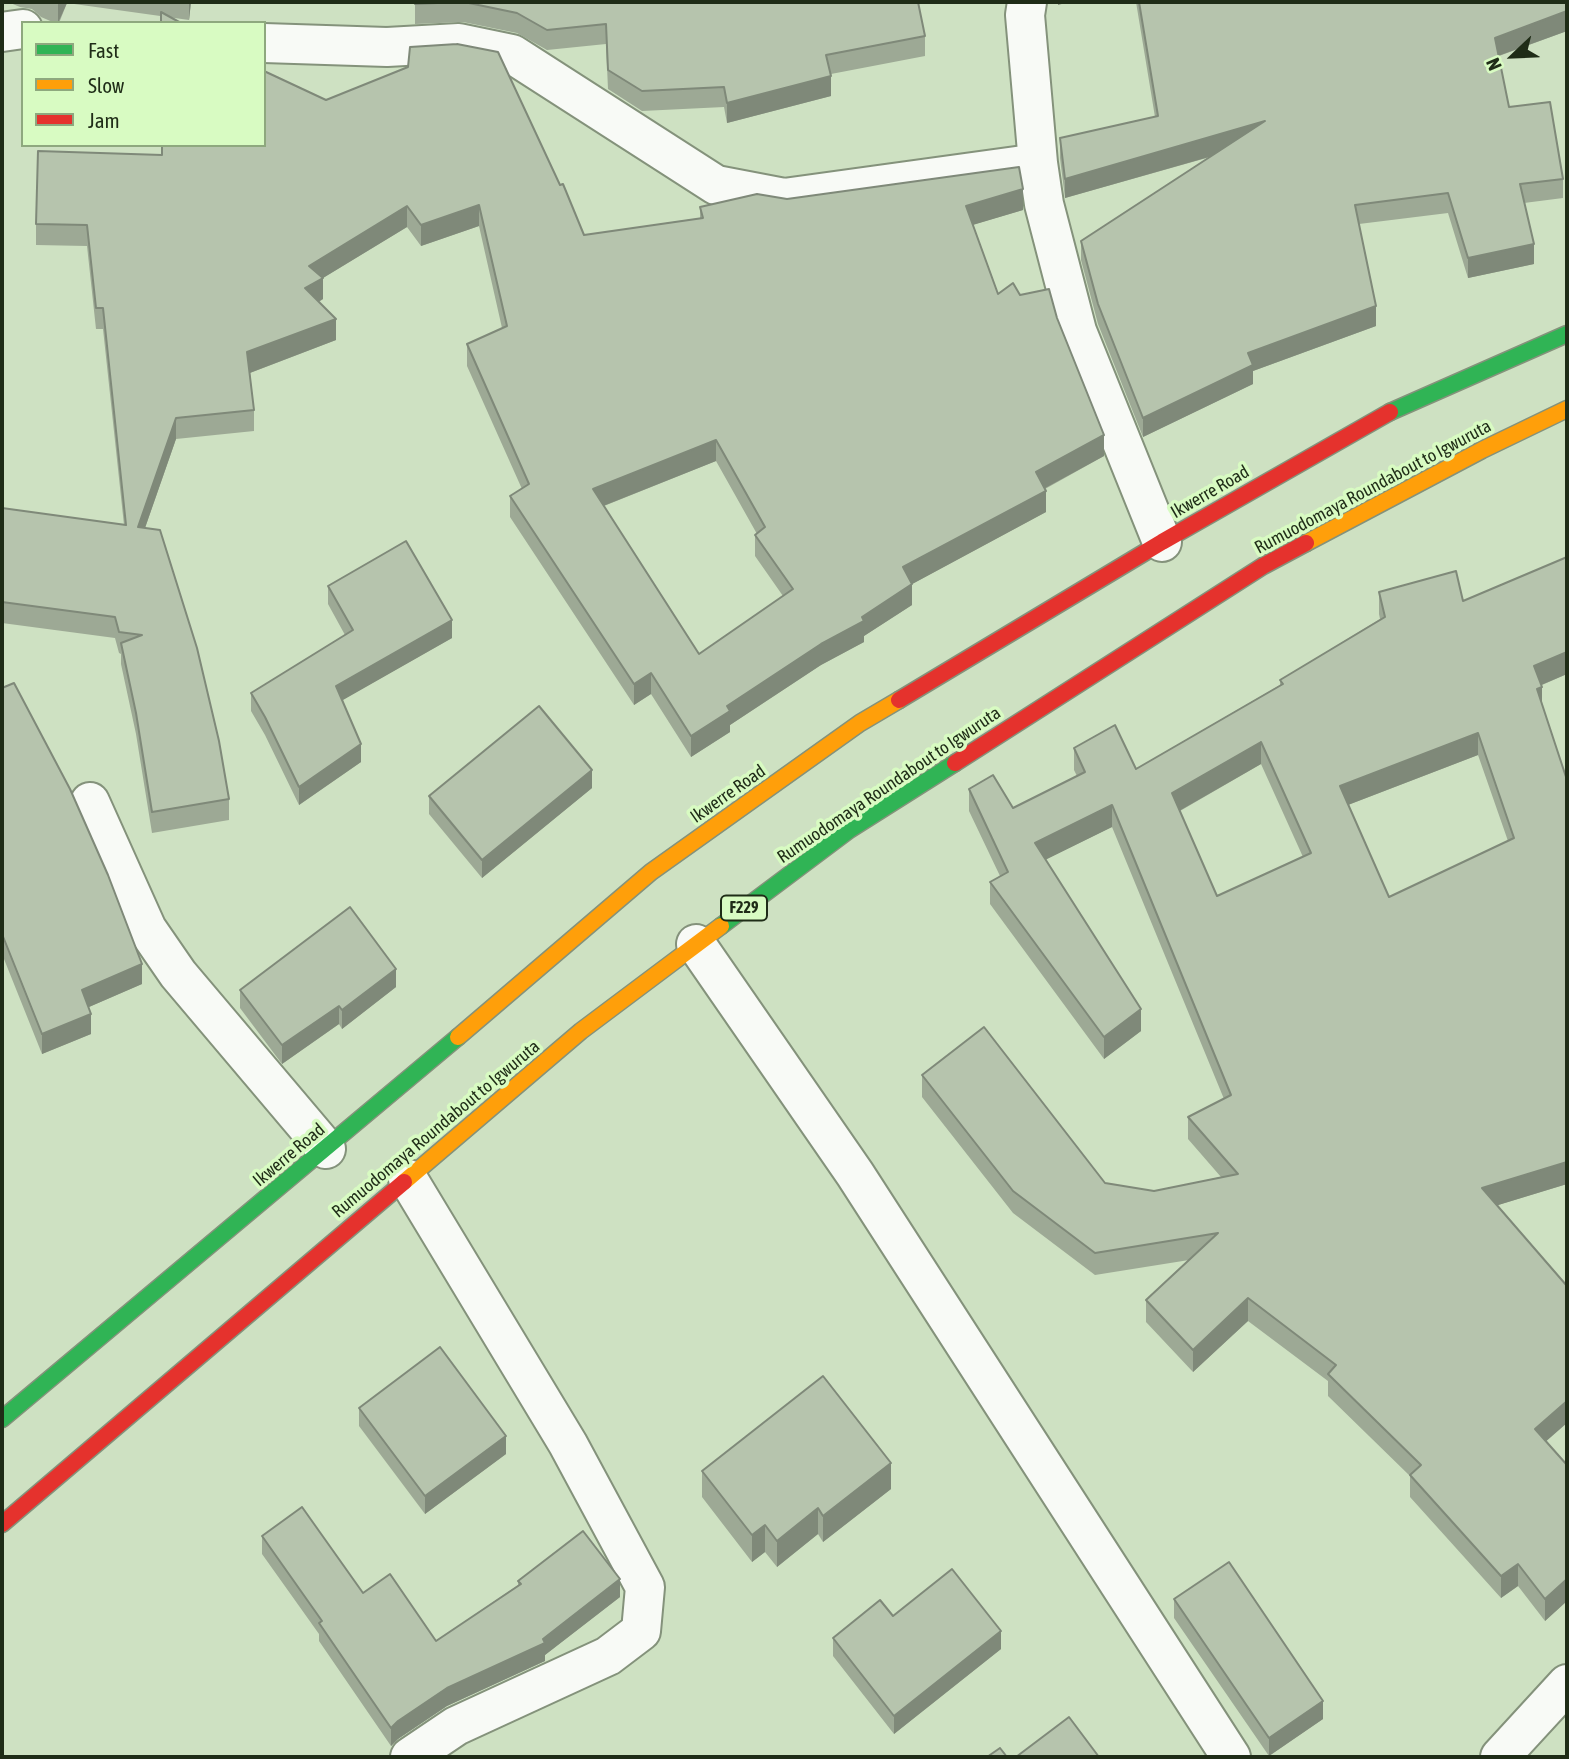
<!DOCTYPE html>
<style>
body{margin:0}
#map{position:relative;width:1569px;height:1759px;overflow:hidden;background:#cee1c2;font-family:"Asap Condensed",sans-serif}
canvas{display:block}
.frame{position:absolute;inset:0;border:4px solid #1f2c17;pointer-events:none}
.legend{position:absolute;left:21px;top:21px;width:245px;height:126px;box-sizing:border-box;background:#d8fbc2;border:2px solid #8ea87e;margin:0;padding:9px 12px;list-style:none;font-size:21px;color:#1f2c17}
.legend li{display:flex;align-items:center;gap:14px;height:35px}
.legend b{width:35px;border:2px solid #8ea87e}
.north{position:absolute;left:1478px;top:21px;width:70px;height:70px;-webkit-text-stroke:5px #d8fbc2;paint-order:stroke;rotate:247deg;font-size:19px;font-weight:700;line-height:28px;text-align:center;color:#1f2c17}
.north::after{content:'';display:block;margin:auto;width:24px;height:32px;background:#1f2c17;clip-path:polygon(50% 0,100% 100%,50% 72%,0 100%)}
</style>
<div id="map">
<canvas width="1569" height="1759"></canvas>
<div class="frame"></div>
<ul class="legend">
<li><b style="height:9px;background:#30b455"></b>Fast</li>
<li><b style="height:9px;background:#ff9f0a"></b>Slow</li>
<li><b style="height:9px;background:#e5322d"></b>Jam</li>
</ul>
<div class="north">N</div>
</div>
<script>
const ctx = document.querySelector('canvas').getContext('2d');
ctx.lineJoin = 'round';
const poly = rows => new Path2D(rows.map(r => 'M' + r).join(''));
function stroke(path, color, width, dash) { ctx.strokeStyle = color; ctx.lineWidth = width; ctx.lineCap = dash ? 'butt' : 'round'; ctx.setLineDash(dash || []); ctx.stroke(path); }
function paint(path, color) { ctx.fillStyle = color; ctx.fill(path, 'evenodd'); }
function label(font, color, halo, rows, align = 'center') {
  ctx.font = font + ' "Asap Condensed",sans-serif'; ctx.lineWidth = 7; ctx.setLineDash([]); ctx.textBaseline = 'middle'; ctx.strokeStyle = halo; ctx.fillStyle = color; for (const [text, x, y, turn = 0] of rows) {
    ctx.save(); ctx.translate(x, y); ctx.rotate((+turn || 0) * Math.PI / 180); ctx.textAlign = isNaN(turn) ? turn : align; if (halo) ctx.strokeText(text, 0, 0); ctx.fillText(text, 0, 0); ctx.restore();
  }
}
const street = poly([
 [1027,2,1025,15,1038,163,1044,204,1077,331,1162,542],
 [2,32,23,29],
 [264,43,387,47,459,43,512,54,716,185,784,198,1038,163],
 [90,802,147,929,178,974,326,1149],
 [696,944,855,1174,1231,1757],
 [408,1179,568,1444,645,1587,641,1631,608,1656,456,1726,410,1757],
 [1500,1757,1567,1684]
]);
const fast = poly([
 [1390,412,1567,334],
 [721,926,849,830,955,763],
 [2,1419,458,1037]
]);
const slow = poly([
 [1306,543,1482,450,1567,409],
 [458,1037,651,872,860,723,899,700],
 [404,1182,581,1031,721,926]
]);
const jam = poly([
 [899,700,1162,542,1390,412],
 [955,763,1263,566,1306,543],
 [2,1524,404,1182]
]);
stroke(street, '#84927b', 42);
stroke(fast, '#84927b', 19);
stroke(slow, '#84927b', 19);
stroke(jam, '#84927b', 19);
stroke(street, '#f8faf6', 38);
stroke(fast, '#30b455', 16);
stroke(slow, '#ff9f0a', 16);
stroke(jam, '#e5322d', 16);
paint(poly([
 [8,2,191,2,189,20,67,3,59,23,55,23,41,17,32,9,20,7],
 [415,2,918,2,925,36,925,56,831,74,831,96,727,123,724,107,642,111,608,89,606,44,547,50,517,33,463,22,415,24],
 [1136,2,1567,2,1567,31,1499,56,1509,107,1563,179,1563,198,1524,203,1534,264,1468,278,1448,213,1359,224,1376,326,1253,371,1253,384,1143,437,1098,324,1081,260,1081,241,1210,157,1065,198,1060,158,1060,138,1155,117],
 [326,100,560,185,584,235,700,218,700,207,787,199,1023,210,972,225,998,294,1020,295,1057,318,1104,456,1045,489,1046,512,912,584,912,605,864,636,864,642,821,665,730,725,730,732,691,757,651,694,634,705,510,517,510,496,522,489,467,366,467,344,502,328,479,226,421,246,407,227,323,278,323,299,319,302,336,340,250,373,254,410,254,431,176,439,145,528,229,799,229,820,152,833,136,734,121,664,121,654,119,653,115,638,2,623,2,508,124,525,103,329,96,329,87,246,36,245,36,224,162,155],
 [716,461,757,534,755,535,755,556,783,596,699,654,604,506],
 [1567,557,1567,674,1542,685,1542,706,1567,780,1567,1184,1498,1205,1546,1442,1567,1465,1567,1601,1545,1621,1518,1586,1501,1598,1410,1497,1410,1476,1328,1396,1328,1381,1248,1321,1193,1372,1146,1322,1146,1300,1189,1260,1095,1275,1013,1213,922,1097,922,1075,1105,1183,1154,1191,1221,1177,1188,1139,1188,1117,1224,1099,1112,827,1046,859,1141,1031,1104,1059,990,904,990,882,1000,876,969,811,969,789,1013,808,1077,776,1074,770,1074,748,1136,769,1280,685,1280,680,1380,619,1379,614,1379,592,1463,601],
 [1478,755,1508,841,1389,897,1348,805],
 [1261,764,1303,857,1217,896,1180,811],
 [328,586,452,638,342,700,361,762,299,805,265,735,251,711,251,693,345,635,328,604],
 [2,688,142,984,89,1007,91,1034,42,1054,2,954],
 [592,788,482,878,429,814,429,796],
 [396,987,342,1029,339,1024,282,1064,240,1008,240,990],
 [359,1408,506,1454,425,1514,359,1426],
 [702,1471,891,1489,823,1542,818,1534,777,1567,765,1552,752,1562,702,1497],
 [262,1536,363,1593,436,1641,518,1585,518,1581,620,1597,545,1655,545,1661,447,1706,398,1739,391,1746,319,1641,319,1634,262,1554],
 [1174,1599,1323,1719,1269,1756,1174,1618],
 [833,1638,1001,1649,894,1734,833,1656]
]), '#9da995');
paint(poly([
 [59,2,67,2,67,3,58,23,58,4],
 [189,2,191,2,189,20],
 [1058,2,1069,2,1058,5],
 [1567,11,1567,31,1495,57,1495,38],
 [831,76,831,96,727,123,727,103],
 [1265,121,1265,141,1065,198,1065,179],
 [1023,189,1023,210,966,227,966,206],
 [479,205,479,226,421,246,421,225],
 [407,206,407,227,323,278,323,299,305,309,305,288,309,266],
 [1534,244,1534,264,1468,278,1468,258],
 [1376,306,1376,326,1253,371,1253,384,1143,437,1143,418,1248,353],
 [336,319,336,340,247,374,247,352],
 [176,418,176,439,138,548,138,527],
 [1104,435,1104,456,1036,493,1036,472],
 [716,440,716,461,593,510,593,489],
 [1046,491,1046,512,903,589,903,567],
 [912,584,912,605,864,636,864,642,821,665,730,725,730,732,691,757,691,736,727,706],
 [452,620,452,638,336,704,336,686],
 [1567,652,1567,674,1534,688,1534,666],
 [651,673,651,694,634,705,634,684],
 [1542,687,1542,709,1537,689],
 [1478,733,1478,755,1340,808,1340,786],
 [1261,742,1261,764,1172,815,1172,793],
 [361,744,361,762,299,805,299,787],
 [592,770,592,788,482,878,482,860],
 [1112,805,1112,827,1035,865,1035,843],
 [142,964,142,984,82,1010,82,990],
 [396,969,396,987,342,1029,342,1010],
 [339,1006,339,1024,282,1064,282,1045],
 [1141,1009,1141,1031,1104,1059,1104,1037],
 [91,1014,91,1034,42,1054,42,1034],
 [1567,1162,1567,1184,1482,1210,1482,1188],
 [1248,1298,1248,1321,1193,1372,1193,1350],
 [1567,1401,1567,1423,1535,1451,1535,1429],
 [506,1436,506,1454,425,1514,425,1496],
 [891,1463,891,1489,823,1542,823,1516],
 [818,1508,818,1534,777,1567,777,1541],
 [765,1525,765,1552,752,1562,752,1535],
 [1518,1564,1518,1586,1501,1598,1501,1576],
 [620,1579,620,1597,545,1655,545,1661,447,1706,398,1739,391,1746,391,1728,398,1721,447,1688,543,1639],
 [1567,1579,1567,1601,1545,1621,1545,1599],
 [1001,1631,1001,1649,894,1734,894,1716],
 [1323,1701,1323,1719,1269,1756,1269,1738]
]), '#7f8979');
const building = poly([
 [415,2,460,2,415,4,415,2],
 [464,2,918,2,925,36,826,55,831,76,727,103,724,87,642,91,608,70,606,24,547,30,517,13,464,2],
 [1139,2,1567,2,1567,11,1495,38,1509,107,1550,102,1563,179,1520,184,1534,244,1468,258,1448,193,1355,205,1376,306,1248,353,1253,365,1143,418,1098,304,1081,241,1265,121,1065,179,1060,138,1158,116,1139,2],
 [161,12,181,23,161,23,161,12],
 [457,44,498,52,560,185,563,184,584,235,703,218,700,207,757,194,787,199,1019,167,1023,189,966,206,998,294,1013,283,1020,295,1049,289,1057,318,1104,435,1036,472,1046,491,903,567,912,584,862,617,864,621,821,644,727,706,730,711,691,736,651,673,634,684,510,496,529,484,467,344,507,326,479,205,421,225,407,206,309,266,323,278,305,288,336,319,247,352,254,410,176,418,138,527,160,530,197,648,219,741,229,799,152,812,136,713,121,643,142,635,119,632,115,617,2,602,2,508,126,525,103,308,96,308,87,225,36,224,38,151,162,155,162,145,264,145,264,71,326,100,408,67,410,47,457,44],
 [716,440,765,527,755,535,793,589,699,654,593,489,716,440],
 [406,541,452,620,336,686,361,744,299,787,265,717,251,693,353,630,328,586,406,541],
 [1567,557,1567,652,1534,666,1542,687,1537,689,1567,780,1567,1162,1482,1188,1567,1286,1567,1401,1535,1429,1567,1465,1567,1579,1545,1599,1518,1564,1501,1576,1410,1475,1421,1465,1328,1374,1336,1365,1248,1298,1193,1350,1146,1300,1218,1233,1095,1253,1013,1191,922,1075,984,1027,1105,1183,1154,1191,1238,1174,1188,1117,1231,1095,1112,805,1035,843,1141,1009,1104,1037,990,882,1008,872,969,789,993,775,1013,808,1085,772,1074,748,1115,725,1136,769,1283,684,1280,680,1385,617,1379,592,1456,571,1463,601,1567,557],
 [1478,733,1514,838,1389,897,1340,786,1478,733],
 [1261,742,1311,853,1217,896,1172,793,1261,742],
 [14,683,70,789,108,875,142,964,82,990,91,1014,42,1034,2,934,2,688,14,683],
 [539,706,592,770,482,860,429,796,539,706],
 [350,907,396,969,342,1010,339,1006,282,1045,240,990,350,907],
 [440,1347,506,1436,425,1496,359,1408,440,1347],
 [823,1376,891,1463,823,1516,818,1508,777,1541,765,1525,752,1535,702,1471,823,1376],
 [302,1507,363,1593,390,1574,436,1641,521,1584,518,1581,583,1531,620,1579,543,1639,545,1643,447,1688,398,1721,391,1728,319,1623,322,1621,262,1536,302,1507],
 [1229,1562,1323,1701,1269,1738,1174,1599,1229,1562],
 [952,1569,1001,1631,894,1716,833,1638,880,1600,893,1616,952,1569],
 [1069,1717,1099,1757,1016,1757,1069,1717],
 [1000,1748,1007,1757,987,1757,1000,1748]
]);
paint(building, '#b6c4ad');
stroke(building, '#7f8979', 2);
for (const [x, y, w] of [
 [744,908,46]
]) { const box = new Path2D(); box.roundRect(x - w / 2, y - 12.5, w, 25, 5); ctx.fillStyle = '#d8fbc2'; ctx.fill(box); stroke(box, '#1f2c17', 2); }
label('bold 16px', '#1f2c17', null, [
 ["F229",744,908]
]);
label('18px', '#1f2c17', '#d8fbc2', [
 ["Rumuodomaya Roundabout to Igwuruta",1373,487,-28],
 ["Ikwerre Road",1210,492,-30],
 ["Rumuodomaya Roundabout to Igwuruta",889,785,-34],
 ["Ikwerre Road",728,794,-35],
 ["Rumuodomaya Roundabout to Igwuruta",436,1129,-40],
 ["Ikwerre Road",289,1155,-40]
]);
</script>
